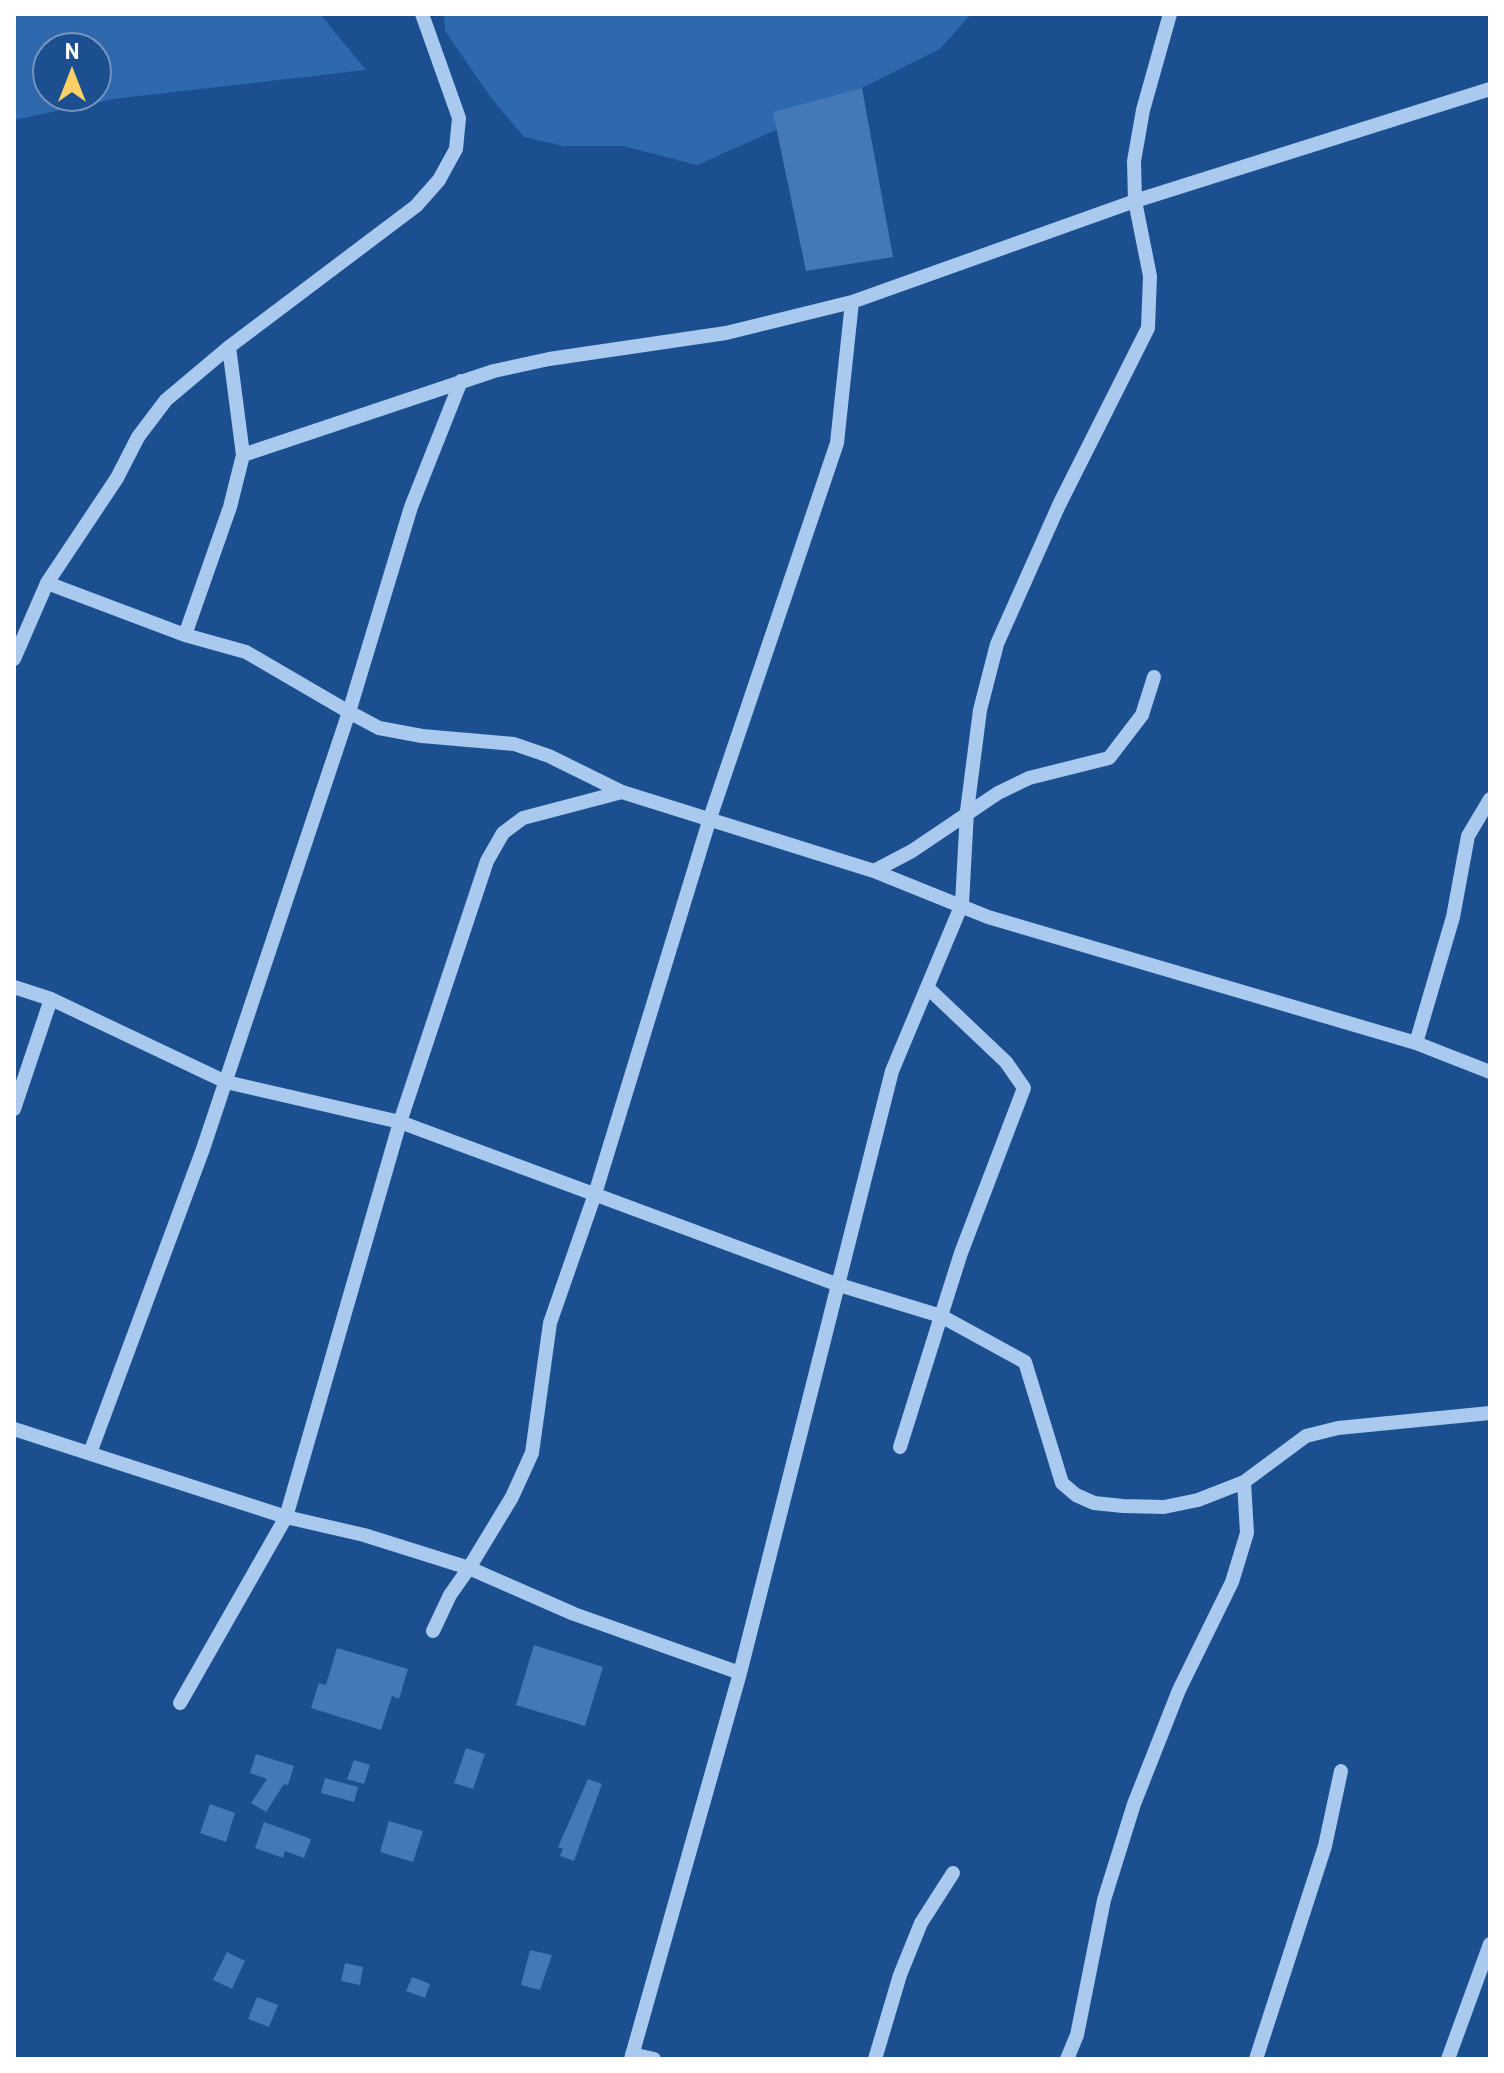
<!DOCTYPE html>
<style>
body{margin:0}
#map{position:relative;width:1504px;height:2073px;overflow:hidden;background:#1b4f8f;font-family:Barlow,sans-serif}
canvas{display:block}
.frame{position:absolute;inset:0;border:16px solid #fff;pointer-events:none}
.north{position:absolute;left:32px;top:32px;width:80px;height:80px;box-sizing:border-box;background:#1b4f8f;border:2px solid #7695bc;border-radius:50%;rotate:0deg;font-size:22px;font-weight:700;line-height:32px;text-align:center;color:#fff}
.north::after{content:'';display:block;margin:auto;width:28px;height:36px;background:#ffd166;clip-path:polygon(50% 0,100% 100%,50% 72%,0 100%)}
</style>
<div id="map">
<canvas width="1504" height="2073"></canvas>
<div class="frame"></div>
<div class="north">N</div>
</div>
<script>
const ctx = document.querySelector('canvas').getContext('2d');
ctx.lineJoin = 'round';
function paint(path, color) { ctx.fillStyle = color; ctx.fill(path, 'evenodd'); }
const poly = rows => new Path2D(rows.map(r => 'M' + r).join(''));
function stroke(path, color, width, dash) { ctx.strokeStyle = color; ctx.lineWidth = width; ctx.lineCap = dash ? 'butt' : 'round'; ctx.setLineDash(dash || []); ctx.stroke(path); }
paint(poly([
 [14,14,320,14,366,70,113,99,14,120],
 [48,48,96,48,96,96,48,96],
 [444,14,971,14,940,49,785,126,697,165,623,146,563,146,524,137,492,99,445,31]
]), '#2e69ad');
paint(poly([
 [862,88,893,257,806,271,773,112],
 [534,1645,603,1667,585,1726,516,1705],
 [337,1648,408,1669,399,1699,392,1696,381,1730,311,1708,319,1683,326,1685],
 [466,1748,485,1754,473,1789,454,1783],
 [256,1754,294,1766,288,1785,284,1784,266,1812,251,1803,267,1779,250,1773],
 [354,1760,370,1765,364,1784,347,1779],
 [325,1778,358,1787,354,1802,321,1793],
 [588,1779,602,1784,574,1861,560,1856,563,1849,558,1847],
 [210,1804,235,1813,226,1842,200,1833],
 [389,1821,423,1831,413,1862,380,1852],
 [264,1822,311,1839,304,1858,285,1851,283,1858,255,1848],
 [530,1950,552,1955,540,1990,521,1985],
 [227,1952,245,1961,232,1989,213,1980],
 [345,1963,363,1967,360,1985,341,1981],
 [412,1977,430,1984,425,1998,406,1991],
 [257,1997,278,2005,269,2027,248,2019]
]), '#4478b7');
stroke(poly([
 [243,455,494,371,549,359,726,333,852,302,1135,201,1490,89],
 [47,583,185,635,246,652,349,712,411,507,461,381],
 [185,635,230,507,243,455,229,347],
 [14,659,47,583,117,478,138,437,166,400,229,347,416,206,439,180,456,149,459,118,422,14],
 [874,871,912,851,998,793,1029,778,1109,758,1142,715,1154,677],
 [14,987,51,999,226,1082,400,1122,836,1284,941,1316,900,1447],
 [929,989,1006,1062,1024,1088,961,1253,941,1316,1025,1362,1062,1483,1076,1495,1094,1503,1123,1506,1164,1507,1198,1500,1244,1482,1306,1436,1338,1428,1490,1413],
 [1416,1043,1453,917,1468,836,1490,799],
 [14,1109,51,999],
 [14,1429,286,1517,364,1535,469,1568,450,1595,433,1631],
 [90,1453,203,1149,349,712,379,728,422,736,514,744,549,756,622,792,874,871,988,917,1416,1043,1490,1072],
 [740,1673,574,1614,469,1568,512,1497,532,1453,550,1323,595,1194,710,818,837,443,852,302],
 [180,1703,286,1517,400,1122,487,861,503,833,523,818,622,792],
 [632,2054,654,2059],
 [631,2059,740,1673,892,1071,962,904,967,811,980,710,997,644,1059,505,1148,328,1150,276,1135,201,1134,161,1143,110,1170,14],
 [875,2059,900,1975,921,1923,953,1873],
 [1067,2059,1077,2035,1104,1900,1134,1804,1179,1690,1232,1582,1247,1533,1244,1482],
 [1256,2059,1325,1846,1341,1771],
 [1448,2059,1490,1944]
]), '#a9c9ee', 14);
</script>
